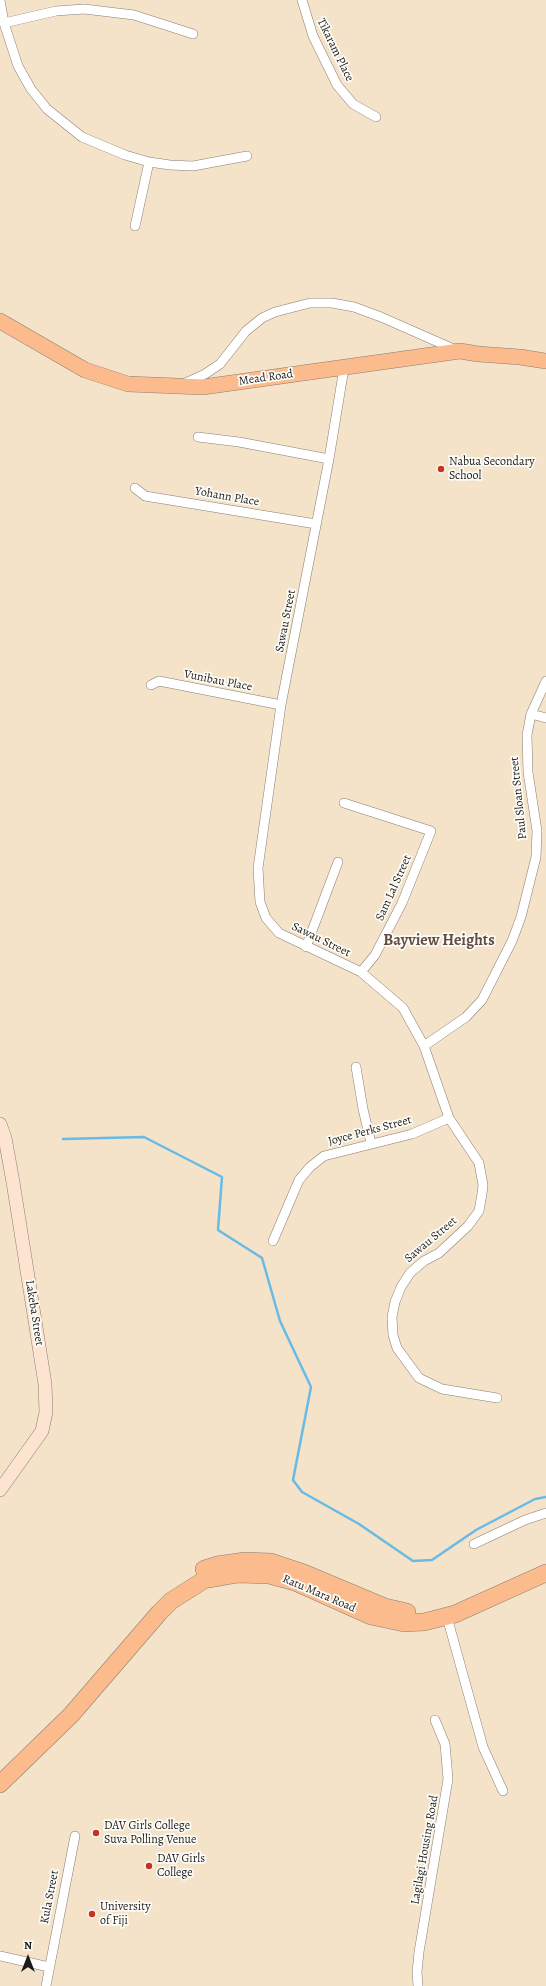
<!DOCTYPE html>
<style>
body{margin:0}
#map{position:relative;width:546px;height:1986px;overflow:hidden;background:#f4e2c9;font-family:Alegreya,serif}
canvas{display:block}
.north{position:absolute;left:8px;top:1938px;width:40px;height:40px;-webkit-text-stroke:3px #fdfcf7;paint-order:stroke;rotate:0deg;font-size:11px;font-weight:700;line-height:16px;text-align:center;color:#1c1c1c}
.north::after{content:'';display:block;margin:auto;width:14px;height:18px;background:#1c1c1c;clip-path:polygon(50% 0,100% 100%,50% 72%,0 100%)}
</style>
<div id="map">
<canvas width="546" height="1986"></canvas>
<div class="north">N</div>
</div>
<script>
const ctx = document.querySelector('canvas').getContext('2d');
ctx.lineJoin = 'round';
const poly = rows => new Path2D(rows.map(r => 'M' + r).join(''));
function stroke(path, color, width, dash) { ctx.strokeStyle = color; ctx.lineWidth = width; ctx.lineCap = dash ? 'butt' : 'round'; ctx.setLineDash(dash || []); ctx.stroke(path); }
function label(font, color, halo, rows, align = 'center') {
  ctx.font = font + ' Alegreya,serif'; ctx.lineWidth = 3.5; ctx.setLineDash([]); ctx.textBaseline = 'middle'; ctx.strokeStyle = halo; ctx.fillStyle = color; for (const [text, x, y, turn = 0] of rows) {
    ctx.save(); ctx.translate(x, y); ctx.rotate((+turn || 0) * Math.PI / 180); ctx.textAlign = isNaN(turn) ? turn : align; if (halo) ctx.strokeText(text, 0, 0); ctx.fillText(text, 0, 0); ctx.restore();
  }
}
stroke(poly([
 [63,1139,144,1137,222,1177,218,1230,262,1258,280,1321,311,1387,293,1480,302,1492,359,1524,413,1561,432,1560,476,1530,535,1499,546,1497]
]), '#68bbe4', 2.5);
const street = poly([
 [0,0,4,23,18,66,31,89,47,109,82,137,125,155,149,162,170,165,193,166,247,156],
 [302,0,313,36,337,85,353,104,376,117],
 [4,23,56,11,84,9,134,15,193,34],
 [135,226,149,162],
 [344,368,329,459,281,705,258,868,260,902,266,918,279,933,361,972,403,1008,424,1046,449,1118,479,1163,483,1185,482,1194,479,1211,468,1226,439,1253,424,1261,410,1273,401,1287,395,1302,392,1317,393,1335,397,1348,419,1378,442,1389,497,1398],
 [183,384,205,374,220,364,246,331,262,318,275,312,310,303,332,303,354,307,381,317,456,350],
 [198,437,239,442,329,459],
 [135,488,145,496,316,524],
 [151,685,159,681,281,705],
 [531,714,546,718],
 [344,803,431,831,402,903,375,955,361,972],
 [306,947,338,862],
 [424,1046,466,1017,482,1000,512,941,521,917,536,857,537,831,528,772,527,735,531,714,546,681],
 [356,1067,363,1109,371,1143],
 [273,1241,299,1180,310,1167,324,1156,412,1134,449,1118],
 [474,1544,525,1520,546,1513],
 [447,1617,483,1747,503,1791],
 [0,1956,49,1967],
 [46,1986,75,1836],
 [418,1986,417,1972,419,1952,448,1779,445,1744,435,1720]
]);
const secondary = poly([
 [0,1124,5,1138,13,1182,45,1384,46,1412,42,1431,0,1490]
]);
const primary = poly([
 [0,321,85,370,128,384,203,387,460,351,478,354,520,357,546,361]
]);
const highway = poly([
 [204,1569,217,1565,245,1561,271,1562,304,1573,385,1607,407,1612],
 [0,1784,71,1715,159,1613,171,1601,204,1580,238,1574,269,1575,295,1582,371,1616,404,1623,424,1622,455,1614,546,1573]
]);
stroke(street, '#887f72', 10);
stroke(secondary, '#887f72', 14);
stroke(primary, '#887f72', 16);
stroke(highway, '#887f72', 18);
stroke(street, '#fff', 9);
stroke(secondary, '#fde4d1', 13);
stroke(primary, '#fbbb8d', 15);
stroke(highway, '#fbbb8d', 17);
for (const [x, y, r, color] of [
 [441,469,4,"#c8321e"],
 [96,1833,4,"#c8321e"],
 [149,1866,4,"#c8321e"],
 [92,1914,4,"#c8321e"]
]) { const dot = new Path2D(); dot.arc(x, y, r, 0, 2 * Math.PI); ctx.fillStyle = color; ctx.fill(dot); stroke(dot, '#fdfcf7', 1.5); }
label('12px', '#1c1c1c', '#fdfcf7', [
 ["Tikaram Place",335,50,64],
 ["Mead Road",266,378,-8],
 ["Yohann Place",227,497,10],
 ["Sawau Street",286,621,-79],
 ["Vunibau Place",218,681,11],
 ["Paul Sloan Street",519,798,-96],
 ["Sam Lal Street",394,888,-66],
 ["Sawau Street",321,940,26],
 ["Joyce Perks Street",370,1131,-15],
 ["Sawau Street",431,1240,-40],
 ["Lakeba Street",34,1313,81],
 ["Ratu Mara Road",319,1594,23],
 ["Lagilagi Housing Road",425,1850,-80],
 ["Kula Street",50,1897,-79]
]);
label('12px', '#1c1c1c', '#fdfcf7', [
 ["Nabua Secondary",449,462],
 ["School",449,476],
 ["DAV Girls College",104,1826],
 ["Suva Polling Venue",104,1840],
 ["DAV Girls",157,1859],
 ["College",157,1873],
 ["University",100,1907],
 ["of Fiji",100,1921]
], 'left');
label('bold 16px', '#624d45', '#fdfcf7', [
 ["Bayview Heights",439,941]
]);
</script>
